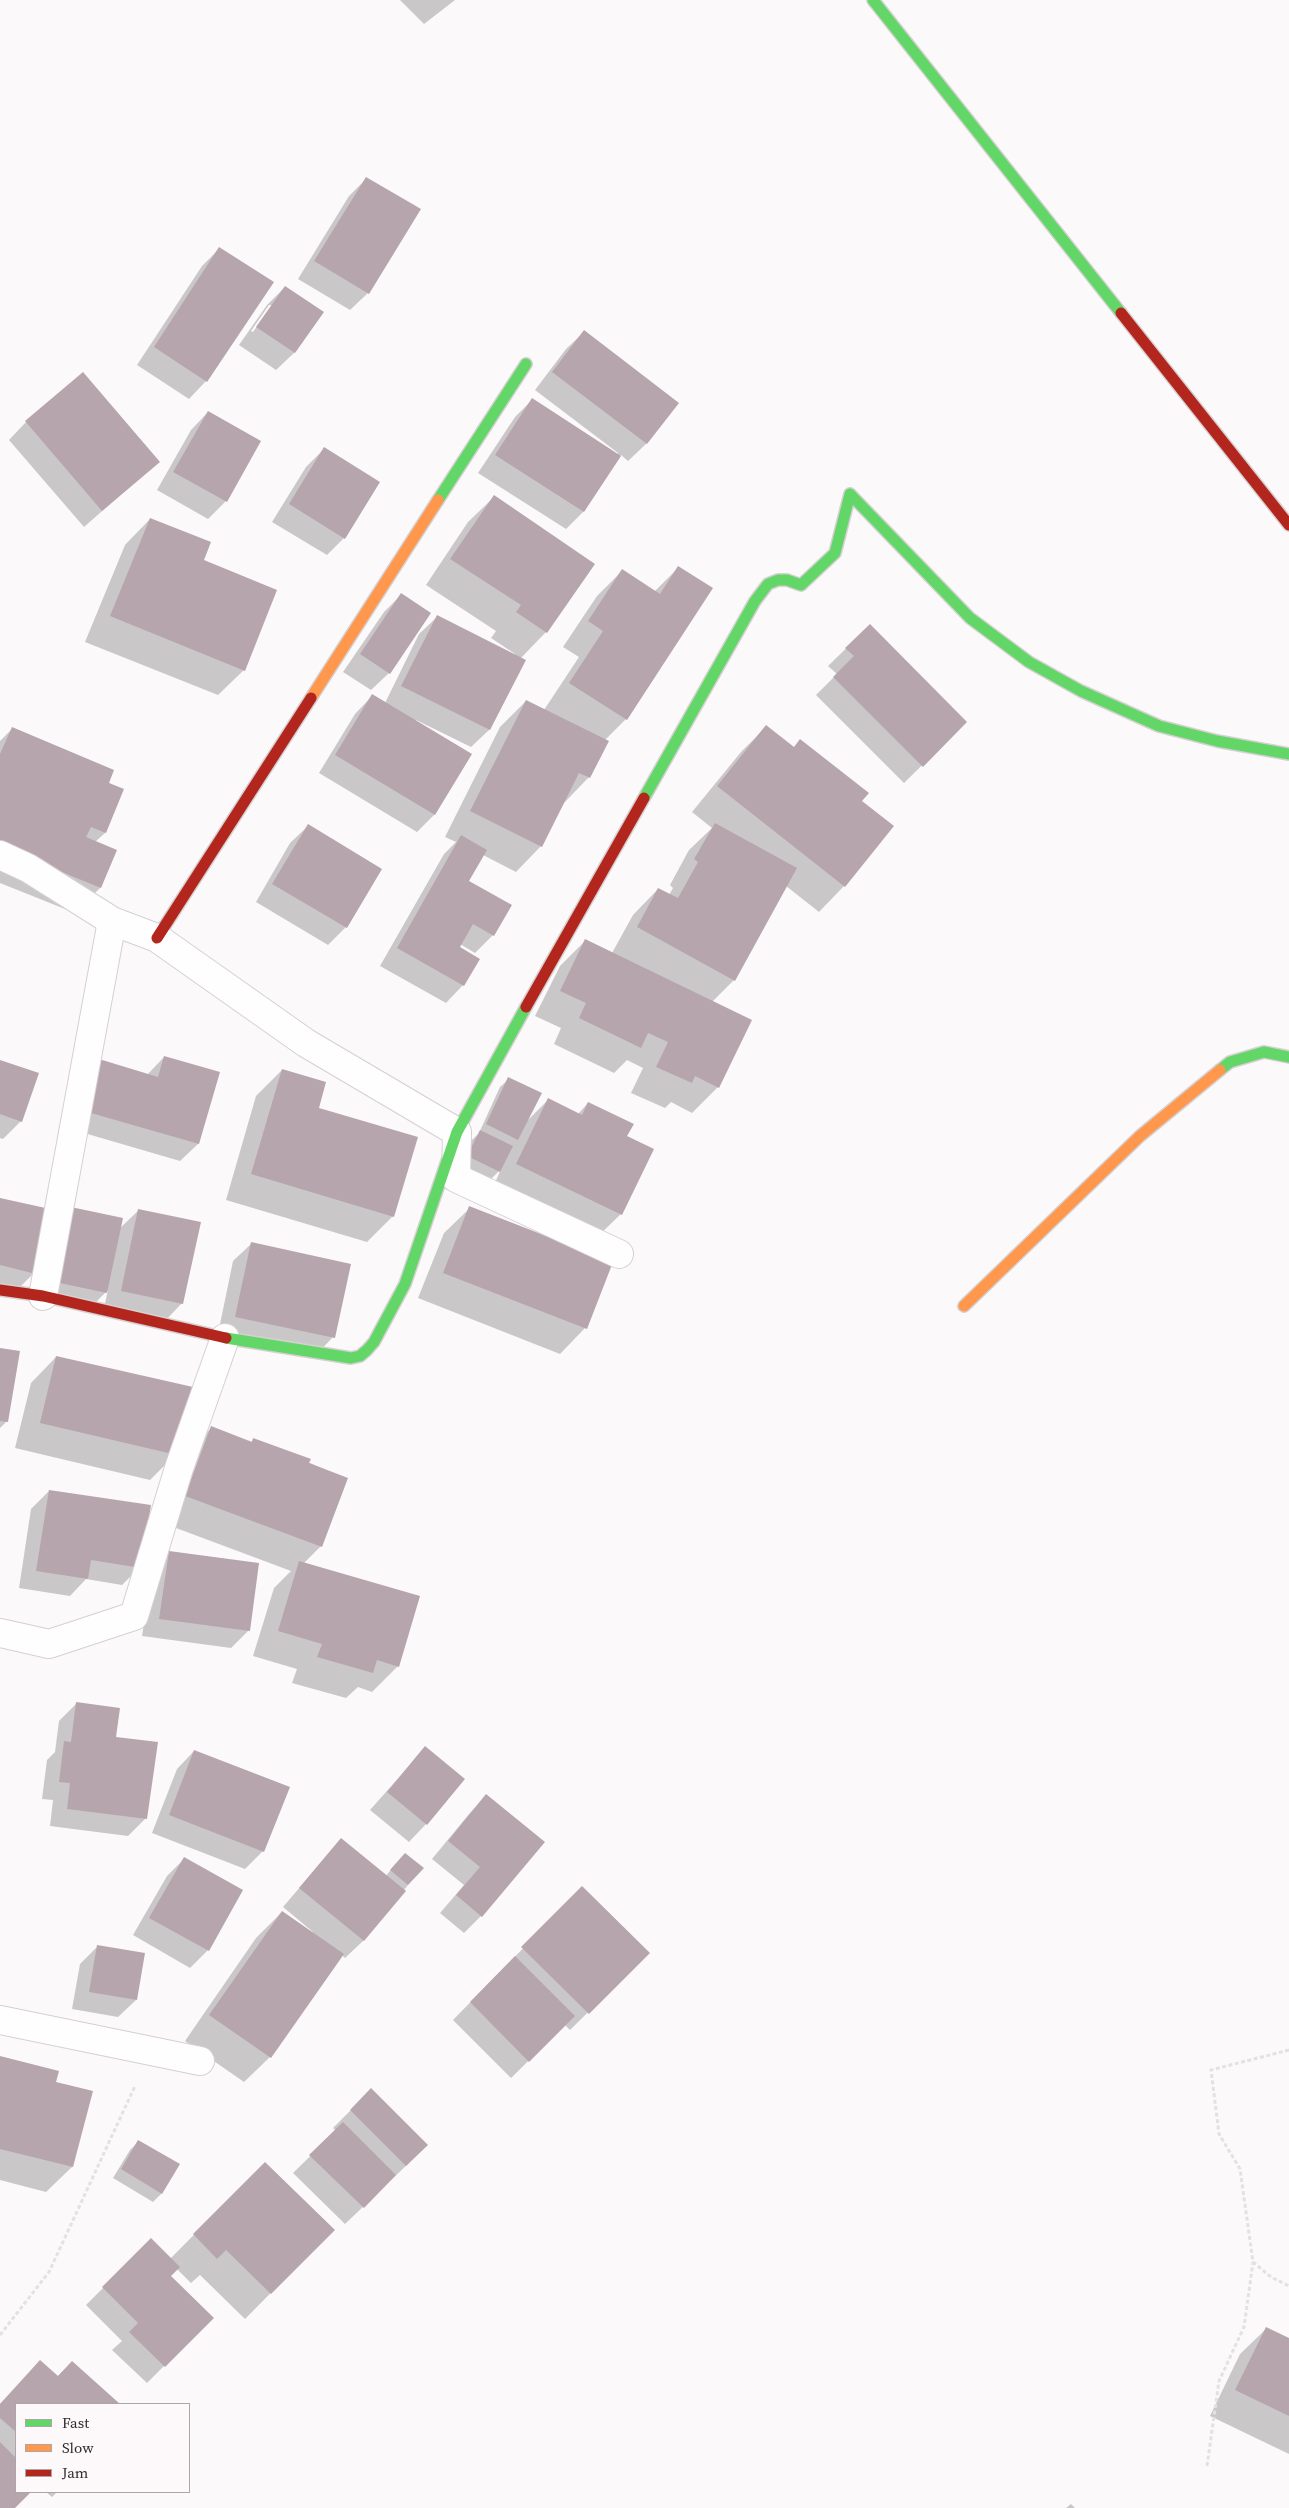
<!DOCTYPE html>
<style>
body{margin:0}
#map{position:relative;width:1289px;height:2508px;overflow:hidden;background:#fcf9fa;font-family:"Source Serif 4",serif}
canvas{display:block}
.legend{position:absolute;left:15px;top:2403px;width:175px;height:90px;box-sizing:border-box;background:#fdf8fa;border:1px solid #aca6a8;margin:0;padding:6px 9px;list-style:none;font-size:15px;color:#332b2e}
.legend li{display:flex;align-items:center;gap:10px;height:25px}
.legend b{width:25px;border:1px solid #aca6a8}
</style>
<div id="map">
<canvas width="1289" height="2508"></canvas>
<ul class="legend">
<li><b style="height:6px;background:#63d668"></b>Fast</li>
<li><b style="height:6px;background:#ff974d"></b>Slow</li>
<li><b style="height:6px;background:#b3261e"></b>Jam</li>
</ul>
</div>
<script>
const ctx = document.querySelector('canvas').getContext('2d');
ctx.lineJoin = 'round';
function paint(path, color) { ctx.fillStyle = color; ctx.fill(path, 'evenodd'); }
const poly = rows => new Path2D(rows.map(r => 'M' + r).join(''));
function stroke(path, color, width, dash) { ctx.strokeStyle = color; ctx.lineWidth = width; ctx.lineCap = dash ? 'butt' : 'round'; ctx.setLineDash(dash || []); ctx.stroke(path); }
paint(poly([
 [400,0,455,0,424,24],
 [367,178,368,293,350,310,298,279,349,196],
 [220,248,206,381,189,399,137,365,202,266],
 [285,287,322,313,294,353,276,370,239,345,267,305],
 [269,305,272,305,253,332,251,331],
 [584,332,677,403,646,444,628,461,621,455,583,512,566,529,478,473,515,417,532,400,617,455,618,453,535,390,566,349],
 [208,412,226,501,208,519,157,490,191,430],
 [26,422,158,462,84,527,9,440],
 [324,449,344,538,327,555,272,522,306,467],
 [494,497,546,632,520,659,524,661,489,730,471,747,416,720,415,721,470,755,434,815,417,832,319,773,355,714,372,696,385,703,419,634,437,617,514,656,515,654,491,638,496,631,426,585,468,522],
 [150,519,203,561,244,670,218,695,85,642,125,545],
 [678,568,626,719,605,740,589,777,564,803,541,846,516,872,483,855,468,881,510,905,493,935,475,953,460,944,458,947,463,985,446,1003,380,966,444,854,456,842,445,837,500,727,526,701,544,710,579,657,563,647,597,596,622,571,654,592],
 [401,595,389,673,371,690,343,672,384,612],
 [870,625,966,722,904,783,816,695,837,674,828,666],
 [766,727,861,801,844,886,819,912,786,886,734,980,712,1002,718,1087,692,1113,671,1102,665,1108,631,1093,643,1068,627,1060,614,1073,554,1044,561,1028,535,1016,560,966,585,941,612,953,633,915,658,889,669,895,673,888,670,885,689,850,712,828,692,812,741,752],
 [12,729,122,790,105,833,95,842,116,850,100,888,75,913,0,883,0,741],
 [308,826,346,927,328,945,256,902,290,843],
 [164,1057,219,1073,198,1144,180,1161,67,1128,147,1075],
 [0,1061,21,1121,3,1139,0,1138],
 [282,1070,317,1109,393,1216,367,1242,226,1200,256,1096],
 [509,1079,527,1121,548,1100,578,1114,588,1103,625,1137,621,1214,595,1239,492,1190,501,1169,490,1180,459,1164,472,1140,479,1133,500,1087],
 [0,1199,34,1273,17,1290,0,1287],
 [470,1208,585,1328,560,1354,418,1298,444,1233],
 [139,1210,182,1303,165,1321,104,1308,108,1290,88,1310,33,1298,119,1229],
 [251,1244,333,1337,316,1355,218,1334,233,1261],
 [0,1349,7,1421,0,1428],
 [56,1357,176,1454,150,1480,15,1448,31,1383],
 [211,1428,250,1443,254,1439,347,1479,320,1547,304,1563,398,1666,372,1692,358,1687,346,1698,292,1683,297,1669,253,1656,274,1588,291,1571,160,1522,186,1454],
 [49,1491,140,1567,122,1585,86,1579,70,1596,19,1588,31,1509],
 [169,1552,249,1630,231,1648,142,1636,152,1570],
 [77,1703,114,1738,146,1818,128,1836,50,1826,53,1800,42,1799,47,1760,55,1752,59,1721],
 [425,1748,426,1824,409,1842,370,1810],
 [194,1751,263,1851,245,1869,152,1833,177,1769],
 [486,1796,481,1916,464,1933,440,1913,464,1885,432,1859,469,1814],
 [341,1839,386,1876,396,1863,408,1885,363,1941,345,1958,342,1955,270,2057,244,2082,185,2041,256,1938,282,1912,312,1933,313,1932,283,1907],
 [184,1859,242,1890,208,1950,190,1968,133,1935,167,1876],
 [582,1888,648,1953,570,2030,565,2025,511,2078,453,2020],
 [98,1946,136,2000,118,2017,72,2009,80,1964],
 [0,2058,54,2083,92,2092,72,2167,46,2192,0,2180],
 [371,2090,409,2163,345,2224,293,2173,336,2131,333,2128],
 [139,2141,179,2165,161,2194,153,2202,113,2178,130,2150],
 [265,2163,333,2230,245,2319,200,2275,191,2283,177,2269,169,2277,212,2318,147,2383,112,2350,122,2341,86,2305,151,2240,170,2259],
 [1266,2329,1289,2340,1289,2454,1210,2416,1240,2354],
 [40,2362,57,2377,72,2362,118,2404,16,2404,16,2492,30,2492,13,2508,0,2508,0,2404],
 [46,2492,57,2492,52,2497],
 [1071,2504,1075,2508,1066,2508]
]), '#0003');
paint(poly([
 [366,177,421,209,369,294,314,261],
 [219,247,274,282,207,382,154,347],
 [285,286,324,312,295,353,256,327],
 [584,330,679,403,647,444,552,372],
 [83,372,160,462,102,511,25,421],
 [532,398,621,456,584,512,495,455],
 [208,411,261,441,227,502,173,472],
 [324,447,380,482,345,539,289,504],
 [494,495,595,564,547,633,516,612,521,605,450,559],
 [150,518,211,542,204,560,277,590,245,671,110,616],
 [678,566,713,588,627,720,569,683,603,631,588,621,622,569,660,594],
 [401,593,431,613,390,674,360,654],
 [437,615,526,660,490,730,401,686],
 [870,624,967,722,923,767,833,677,854,656,845,648],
 [372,694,472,754,435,815,335,755],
 [526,700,609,741,590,778,579,773,542,847,470,811],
 [766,725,794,747,800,739,869,793,862,801,894,826,845,887,717,786],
 [12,727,114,770,109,783,124,789,106,833,91,827,86,837,117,850,101,888,0,847,0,754],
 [715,823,797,868,735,981,637,927,658,888,678,898,698,862,694,859],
 [308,824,382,869,347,928,272,884],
 [461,835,487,850,469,881,512,905,494,936,473,924,460,947,480,959,464,986,397,948],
 [585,939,752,1020,719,1088,695,1076,692,1083,656,1067,668,1042,648,1033,641,1048,579,1018,586,1003,560,991],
 [164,1056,220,1072,199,1144,84,1111,99,1059,158,1077],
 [0,1060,39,1073,22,1122,0,1114],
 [282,1069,326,1082,319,1108,418,1137,394,1217,251,1174],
 [508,1077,542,1093,518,1140,486,1124],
 [548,1098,582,1115,588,1102,634,1124,627,1136,654,1149,622,1215,516,1164],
 [480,1130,513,1146,500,1172,467,1156],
 [0,1198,50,1209,36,1274,0,1265],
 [66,1206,123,1218,107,1293,50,1281],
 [469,1206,613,1262,587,1329,443,1273],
 [138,1209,201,1222,183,1304,121,1291],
 [251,1242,351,1264,335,1338,235,1317],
 [0,1348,20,1351,8,1422,0,1421],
 [56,1356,193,1387,177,1455,40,1423],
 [211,1426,252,1442,253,1438,311,1459,309,1463,348,1478,322,1547,185,1496],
 [49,1490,151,1505,141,1568,91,1560,88,1579,36,1571],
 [169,1551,259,1563,250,1631,159,1619],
 [299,1561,420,1596,399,1667,377,1660,373,1673,317,1657,322,1644,278,1631],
 [76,1702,120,1708,116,1737,158,1742,147,1819,67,1809,70,1783,59,1782,64,1741,71,1742],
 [425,1746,465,1779,427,1825,387,1792],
 [194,1750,290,1787,264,1852,169,1815],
 [486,1794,545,1842,482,1917,456,1895,480,1867,448,1841],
 [341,1838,406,1891,364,1941,299,1888],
 [405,1853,424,1868,408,1885,390,1870],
 [184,1857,243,1890,209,1951,149,1918],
 [582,1886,650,1953,589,2014,521,1947],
 [282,1911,344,1954,271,2058,209,2015],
 [97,1945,145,1953,137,2000,89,1992],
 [515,1956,575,2016,529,2062,470,2002],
 [0,2056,59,2071,56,2082,93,2091,73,2167,0,2149],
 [371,2088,428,2145,406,2166,350,2110],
 [343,2122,396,2175,364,2208,309,2155],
 [138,2140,180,2164,162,2194,121,2169],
 [265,2162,335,2230,271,2294,226,2250,217,2259,193,2234],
 [151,2238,180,2267,171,2276,214,2318,165,2367,129,2332,138,2323,102,2287],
 [1266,2327,1289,2338,1289,2416,1235,2390],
 [40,2360,58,2376,72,2361,120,2404,16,2404,16,2432,0,2418,0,2404],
 [0,2442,16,2458,16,2492,31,2492,15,2508,0,2508]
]), '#b6a5ac');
const street = poly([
 [0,855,28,868,112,921,157,938,306,1043,457,1132,456,1178,619,1254],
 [43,1296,112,921],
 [0,1633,49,1644,134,1616,179,1468,225,1338],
 [0,2020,200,2061]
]);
const fast = poly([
 [873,0,1121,313],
 [850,494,970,618,1029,662,1081,691,1159,726,1217,741,1289,754],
 [438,500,526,364],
 [644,798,755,601,768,584,778,580,787,580,801,585,835,553,850,494],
 [1220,1070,1230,1062,1264,1052,1289,1057],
 [226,1338,351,1358,360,1356,367,1350,374,1342,405,1284,457,1132,526,1007]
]);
const slow = poly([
 [311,698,438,500],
 [964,1306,1140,1136,1220,1070]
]);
const jam = poly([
 [1121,313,1289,525],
 [157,938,311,698],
 [526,1007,644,798],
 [0,1290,43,1296,226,1338]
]);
stroke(street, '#d5d0d1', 30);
stroke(fast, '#d5d0d1', 14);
stroke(slow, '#d5d0d1', 14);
stroke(jam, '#d5d0d1', 14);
stroke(poly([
 [1289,2050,1211,2070,1219,2134,1240,2169,1253,2262,1271,2277,1289,2286],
 [0,2335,49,2272,135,2086],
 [1207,2466,1219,2381,1244,2327,1253,2262]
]), '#e2e2e2', 3, [4, 2.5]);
stroke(street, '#fffefe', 28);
stroke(fast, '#63d668', 11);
stroke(slow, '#ff974d', 11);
stroke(jam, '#b3261e', 11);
</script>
